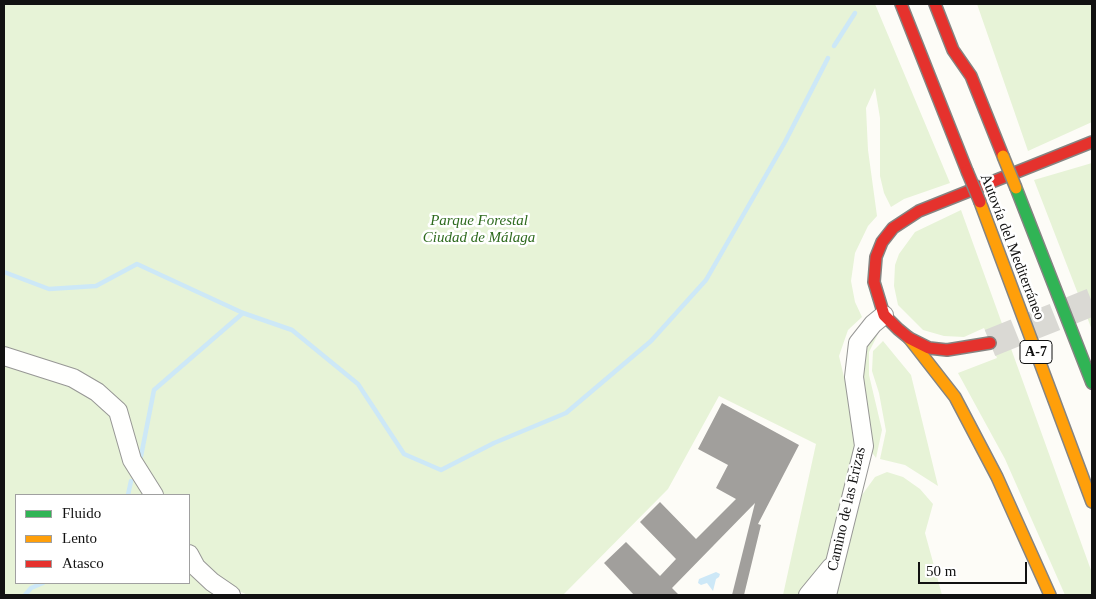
<!DOCTYPE html>
<meta charset="utf-8">
<style>
body{margin:0}
#map{position:relative;width:1096px;height:599px;overflow:hidden;background:#fdfcf7;font-family:"Times New Roman",serif}
canvas{display:block}
.frame{position:absolute;inset:0;border:5px solid #111;pointer-events:none}
.legend{position:absolute;left:15px;top:494px;width:175px;height:90px;box-sizing:border-box;background:#fff;border:1px solid #a0a0a0;margin:0;padding:6px 9px;list-style:none;font-size:15px;color:#111}
.legend li{display:flex;align-items:center;gap:10px;height:25px}
.legend b{width:25px;border:1px solid #a0a0a0}
.scale{position:absolute;left:918px;top:562px;width:109px;height:22px;box-sizing:border-box;border:2px solid #111;border-top:0;padding-left:6px;font-size:15px;line-height:18px;white-space:nowrap;color:#111;-webkit-text-stroke:4px #fff;paint-order:stroke}
</style>
<div id="map">
<canvas width="1096" height="599"></canvas>
<div class="frame"></div>
<ul class="legend">
<li><b style="height:6px;background:#30b455"></b>Fluido</li>
<li><b style="height:6px;background:#ff9f0a"></b>Lento</li>
<li><b style="height:6px;background:#e5322d"></b>Atasco</li>
</ul>
<div class="scale">50 m</div>
</div>
<script>
const ctx = document.querySelector('canvas').getContext('2d');
ctx.lineJoin = 'round';
function paint(path, color) { ctx.fillStyle = color; ctx.fill(path, 'evenodd'); }
const poly = rows => new Path2D(rows.map(r => 'M' + r).join(''));
function stroke(path, color, width, dash) { ctx.strokeStyle = color; ctx.lineWidth = width; ctx.lineCap = dash ? 'butt' : 'round'; ctx.setLineDash(dash || []); ctx.stroke(path); }
function label(font, color, halo, rows, align = 'center') {
  ctx.font = font + ' "Times New Roman",serif'; ctx.lineWidth = 5; ctx.setLineDash([]); ctx.textBaseline = 'middle'; ctx.strokeStyle = halo; ctx.fillStyle = color; for (const [text, x, y, turn = 0] of rows) {
    ctx.save(); ctx.translate(x, y); ctx.rotate((+turn || 0) * Math.PI / 180); ctx.textAlign = isNaN(turn) ? turn : align; if (halo) ctx.strokeText(text, 0, 0); ctx.fillText(text, 0, 0); ctx.restore();
  }
}
paint(poly([
 [4,4,875,4,950,183,904,199,891,207,884,193,880,176,880,118,875,88,866,108,868,150,877,216,868,226,855,253,851,281,855,302,862,317,848,330,839,356,849,398,855,450,826,564,797,595,783,595,816,444,719,396,668,489,563,595,248,595,232,588,199,559,189,542,189,495,16,495,16,583,189,583,189,563,221,595,4,595],
 [977,4,1092,4,1092,122,1028,151],
 [1092,163,1092,330,1034,180],
 [961,210,1092,573,1092,595,1065,595,1005,459,958,373,997,358,984,328,964,337,944,336,923,330,898,305,894,286,895,265,899,254,915,232],
 [878,334,869,352,869,375,882,430,876,458,868,447,860,367,865,348],
 [883,341,911,375,938,486,905,465,880,459,886,431,879,393,872,371,873,351],
 [887,472,903,477,920,489,933,504,925,533,942,595,834,595,862,495,875,477]
]), '#e7f3d7');
paint(poly([
 [716,572,720,574,719,577,716,579,713,591,707,583,701,585,698,583,699,579]
]), '#cde8f7');
stroke(poly([
 [834,46,855,13],
 [4,272,49,289,96,286,137,264,243,313,292,330,358,384,404,454,441,470,494,443,566,413,651,341,706,280,785,142,828,58],
 [141,456,154,390,243,313],
 [128,495,131,481],
 [25,595,31,588,43,583]
]), '#cde8f7', 4.5);
paint(poly([
 [722,403,799,445,758,524,761,525,744,595,732,595,755,503,672,588,679,595,634,595,604,563,626,542,660,576,676,559,640,522,660,502,696,539,736,499,716,488,728,465,698,449]
]), '#a19f9c');
stroke(poly([
 [990,343,1092,302]
]), '#dad9d4', 28, [28, 14]);
const street = poly([
 [4,356,73,378,97,392,118,411,132,460,154,495],
 [189,554,196,567,212,582,231,595],
 [808,595,831,567],
 [827,595,864,446,854,377,858,343,873,324,884,315]
]);
const fast = poly([
 [1016,188,1092,383]
]);
const slow = poly([
 [980,202,1092,502],
 [909,338,955,397,997,477,1050,595]
]);
const jam = poly([
 [901,4,967,171],
 [935,4,953,50,971,76,1003,156],
 [990,343,947,350,929,348,909,338,898,329,884,315,874,282,876,257,882,242,893,228,919,211,1092,142]
]);
stroke(street, '#979795', 20);
stroke(fast, '#858482', 14);
stroke(slow, '#858482', 14);
stroke(jam, '#858482', 14);
stroke(street, '#fffffe', 18);
stroke(fast, '#30b455', 11);
stroke(slow, '#ff9f0a', 11);
stroke(jam, '#e5322d', 11);
const slowBridge = poly([
 [1003,156,1016,188]
]);
const jamBridge = poly([
 [967,171,980,202]
]);
stroke(slowBridge, '#858482', 14, []);
stroke(jamBridge, '#858482', 14, []);
stroke(slowBridge, '#ff9f0a', 11);
stroke(jamBridge, '#e5322d', 11);
for (const [x, y, w] of [
 [1036,352,32]
]) { const box = new Path2D(); box.roundRect(x - w / 2, y - 11.5, w, 23, 4); ctx.fillStyle = '#fff'; ctx.fill(box); stroke(box, '#111', 1); }
label('bold 14px', '#111', null, [
 ["A-7",1036,352]
]);
label('italic 15px', '#2f6b1f', '#fff', [
 ["Parque Forestal",479,221],
 ["Ciudad de Málaga",479,238]
]);
label('15px', '#111', '#fff', [
 ["Autovía del Mediterráneo",1012,247,69],
 ["Camino de las Erizas",847,509,-77]
]);
</script>
